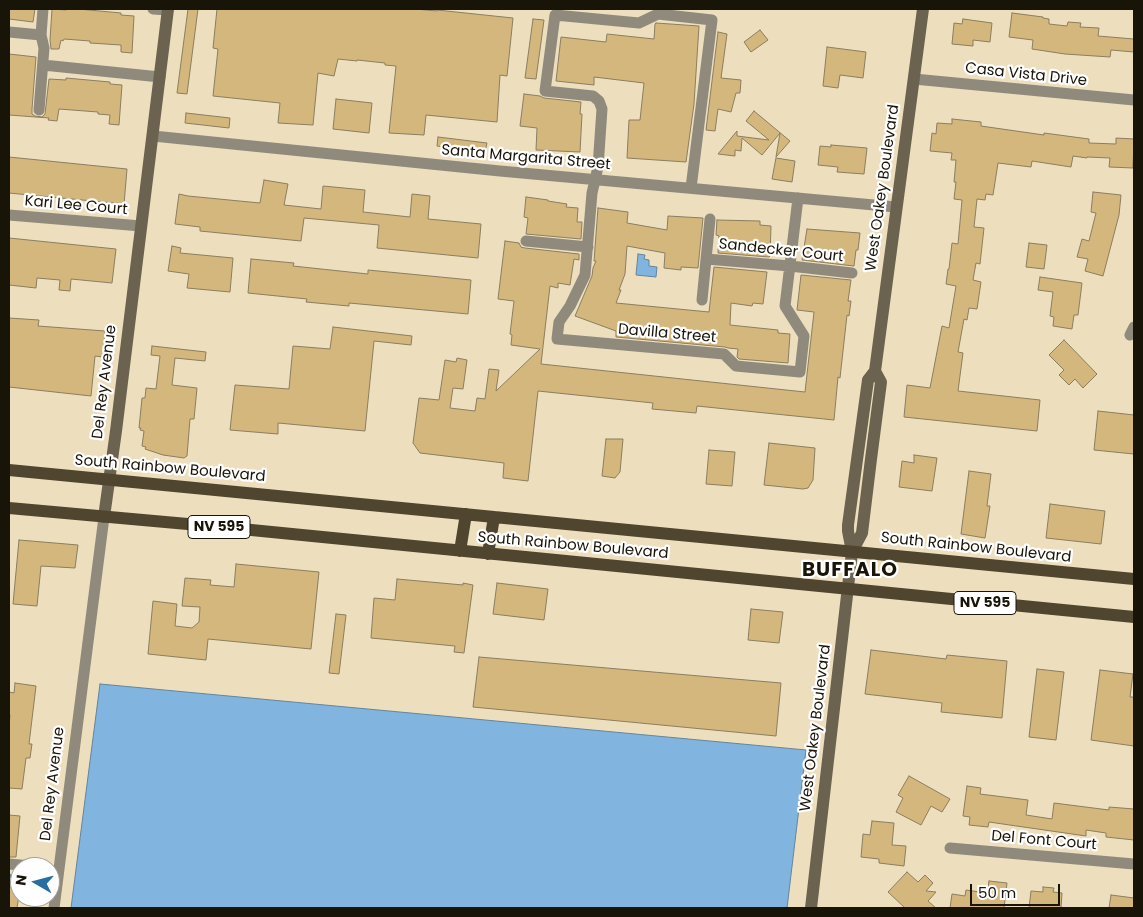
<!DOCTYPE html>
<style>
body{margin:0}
#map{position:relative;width:1143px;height:917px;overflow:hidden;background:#eddebe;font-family:Poppins,sans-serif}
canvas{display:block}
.frame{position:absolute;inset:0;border:10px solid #191408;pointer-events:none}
.north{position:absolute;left:10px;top:857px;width:50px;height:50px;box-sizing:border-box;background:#fff;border:1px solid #a3a19c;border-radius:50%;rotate:278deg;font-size:14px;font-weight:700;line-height:20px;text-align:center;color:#191408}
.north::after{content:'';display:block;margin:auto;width:18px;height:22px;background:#276ea3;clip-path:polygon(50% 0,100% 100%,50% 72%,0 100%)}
.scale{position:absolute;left:970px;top:884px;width:90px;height:22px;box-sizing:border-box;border:2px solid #191408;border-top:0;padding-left:6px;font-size:15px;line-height:18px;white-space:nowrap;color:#191408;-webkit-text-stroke:4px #fff;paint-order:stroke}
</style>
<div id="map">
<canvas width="1143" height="917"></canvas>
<div class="frame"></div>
<div class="north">N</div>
<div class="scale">50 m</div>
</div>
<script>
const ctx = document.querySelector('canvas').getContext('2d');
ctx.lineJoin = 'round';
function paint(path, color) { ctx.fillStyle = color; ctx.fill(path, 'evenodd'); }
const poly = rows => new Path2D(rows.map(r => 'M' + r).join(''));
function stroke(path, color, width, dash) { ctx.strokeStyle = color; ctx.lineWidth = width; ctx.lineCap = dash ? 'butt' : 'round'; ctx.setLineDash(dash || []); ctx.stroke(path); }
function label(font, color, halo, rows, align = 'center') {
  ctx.font = font + ' Poppins,sans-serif'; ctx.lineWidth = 4.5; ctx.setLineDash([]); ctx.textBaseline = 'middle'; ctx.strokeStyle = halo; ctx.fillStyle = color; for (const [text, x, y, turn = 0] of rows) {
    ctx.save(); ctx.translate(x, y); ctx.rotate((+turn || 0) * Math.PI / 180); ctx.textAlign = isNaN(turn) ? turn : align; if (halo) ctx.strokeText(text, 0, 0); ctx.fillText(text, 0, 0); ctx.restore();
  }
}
const water = poly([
 [638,254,645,255,644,259,649,260,649,266,657,267,656,277,636,275,638,254],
 [100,684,806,750,787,908,71,908,100,684]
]);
paint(water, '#81b5df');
stroke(water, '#62859e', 1);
stroke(poly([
 [9,876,20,877]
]), '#62859e', 4);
const building = poly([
 [9,9,35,9,33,22,9,19,9,9],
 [52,9,66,10,66,9,78,9,121,13,121,15,134,16,132,53,121,52,121,45,90,43,90,41,64,39,63,41,61,40,59,49,51,49,50,40,52,9],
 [188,9,198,9,187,94,177,93,188,9],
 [217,9,415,9,437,11,437,10,513,18,507,76,500,75,497,122,426,115,424,135,389,133,396,66,385,65,385,63,357,60,357,61,338,59,334,76,318,73,313,125,278,123,280,103,213,96,218,49,213,48,217,9],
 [1012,13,1043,17,1043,18,1049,19,1049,24,1067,26,1068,22,1081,23,1080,27,1099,28,1098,36,1134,39,1134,52,1111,50,1110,57,1065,54,1032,49,1033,40,1009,37,1012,13],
 [533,19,544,20,536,79,525,78,533,19],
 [963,19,992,23,990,42,973,40,973,46,952,44,954,23,962,24,963,19],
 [656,23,699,26,694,104,686,162,627,158,629,120,640,120,644,83,594,77,594,85,556,81,561,37,606,42,607,34,654,39,655,24,656,23],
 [760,30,768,40,751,52,744,42,760,30],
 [718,32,727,34,721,78,741,80,740,93,736,93,731,112,718,109,715,131,706,130,718,32],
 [827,47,866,52,863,78,840,75,838,88,823,86,827,47],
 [9,54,36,57,32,109,32,114,35,116,42,117,45,114,49,79,66,80,66,78,110,82,110,84,122,85,119,125,109,124,110,115,98,114,98,112,59,109,57,121,48,120,49,118,9,115,9,54],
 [524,94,540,96,544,98,581,102,580,114,582,114,580,152,536,150,537,128,520,126,524,94],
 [336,99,372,103,369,133,333,129,336,99],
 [754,111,790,141,776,157,780,133,762,155,742,138,741,151,735,150,735,156,718,154,737,131,737,136,769,140,746,121,754,111],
 [186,113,230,118,229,128,185,123,186,113],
 [952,119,981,122,981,126,1044,135,1044,133,1089,139,1089,143,1116,144,1116,138,1134,139,1133,168,1109,167,1110,158,1087,157,1087,158,1073,156,1071,167,1032,161,1031,167,998,163,993,195,986,194,985,200,977,199,974,227,984,228,980,264,976,263,973,280,981,282,977,309,969,308,967,320,964,319,958,352,963,353,958,391,1040,400,1037,431,904,417,907,385,930,388,942,326,949,328,956,286,946,284,948,269,949,269,952,243,958,244,962,200,954,199,956,182,954,182,956,160,951,160,952,153,930,151,932,133,936,134,937,123,952,124,952,119],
 [438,137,487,143,485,152,437,146,438,137],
 [831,145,867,148,864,174,837,172,838,167,818,165,820,146,831,147,831,145],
 [9,157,127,169,124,204,9,193,9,157],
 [776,158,795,161,792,182,772,179,776,158],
 [264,180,288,184,284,205,321,209,323,186,365,190,363,212,410,217,412,194,430,196,428,219,481,224,478,258,377,248,379,225,304,218,301,241,200,231,200,227,175,224,179,194,188,196,260,203,264,180],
 [1093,192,1121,195,1119,215,1103,276,1085,271,1088,259,1077,257,1082,239,1089,241,1096,213,1091,212,1093,192],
 [526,197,548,200,548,201,567,204,566,207,578,208,577,222,582,222,581,239,526,234,528,218,524,217,526,197],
 [598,208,628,212,627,223,667,230,668,216,703,218,698,268,681,267,681,270,664,268,665,253,627,246,625,274,619,290,621,290,616,303,709,312,714,267,767,272,763,304,753,303,752,306,731,303,730,325,778,330,778,333,790,334,788,363,739,359,737,357,738,349,728,348,725,347,616,337,616,331,575,316,592,276,593,268,596,261,594,261,598,208],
 [717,220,760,221,760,225,771,226,770,256,769,257,718,253,719,236,716,235,717,220],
 [807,229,860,233,858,250,856,250,854,266,802,260,807,229],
 [9,238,116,249,112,283,71,279,70,291,59,290,60,280,37,278,36,288,9,285,9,238],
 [505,241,519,243,521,247,525,248,579,254,579,260,574,259,570,285,558,283,558,288,550,286,541,364,805,392,814,312,797,310,801,275,851,280,848,301,851,301,849,316,847,315,840,378,838,377,834,420,697,406,696,413,652,409,653,403,538,391,528,481,503,478,504,463,420,453,413,443,419,398,439,400,445,360,456,362,457,358,467,360,463,389,453,388,450,408,475,411,477,398,485,399,489,369,499,370,496,391,540,349,511,345,512,335,510,334,514,301,498,299,505,241],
 [1029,243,1047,245,1044,269,1026,267,1029,243],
 [172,246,181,248,180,253,233,258,230,292,187,288,189,274,168,271,172,246],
 [251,259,294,263,293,266,368,274,368,270,471,280,468,314,349,303,349,306,306,302,307,299,248,293,251,259],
 [1040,277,1082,283,1078,315,1074,315,1072,329,1053,326,1054,317,1050,316,1053,292,1038,290,1040,277],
 [9,318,39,320,38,326,105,331,103,357,95,356,91,396,9,387,9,318],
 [333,327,412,336,411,345,374,341,365,431,278,423,278,434,230,430,235,385,289,389,293,346,330,349,333,327],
 [1064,340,1097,374,1083,388,1075,379,1069,385,1059,375,1064,370,1049,355,1064,340],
 [152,346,206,352,205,361,175,358,172,385,197,388,194,419,190,419,187,456,184,458,163,455,145,449,146,447,142,446,144,431,140,430,141,428,139,428,142,398,145,398,146,388,156,389,160,356,151,355,152,346],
 [1098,411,1134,415,1134,454,1094,450,1098,411],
 [606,439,623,439,620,472,615,478,602,476,606,439],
 [769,443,815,448,813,480,808,488,803,489,764,485,769,443],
 [709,450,735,452,732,486,706,484,709,450],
 [914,455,937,458,932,491,899,487,902,461,914,463,914,455],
 [969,471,991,474,987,506,990,506,985,538,961,534,969,471],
 [1050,504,1105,511,1101,544,1046,538,1050,504],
 [19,540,78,545,75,568,41,566,37,606,13,604,19,540],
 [236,564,319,572,311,649,208,639,206,660,148,654,153,601,177,604,175,626,192,628,199,622,200,607,182,606,185,578,211,580,210,585,234,587,236,564],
 [397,579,463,585,463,583,473,585,464,653,454,652,455,646,371,638,374,598,395,600,397,579],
 [497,583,548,589,544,620,493,614,497,583],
 [751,609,783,612,779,643,748,640,751,609],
 [336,614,346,615,339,674,329,673,336,614],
 [871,650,946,659,947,655,1007,661,1002,718,941,712,942,703,865,694,871,650],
 [479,657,781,683,776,736,473,707,479,657],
 [1037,669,1064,672,1056,740,1029,737,1037,669],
 [1100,670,1133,674,1130,697,1134,697,1134,746,1091,740,1100,670],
 [15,683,36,686,29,744,32,744,30,758,26,758,22,789,9,788,9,726,10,715,9,714,9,692,14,693,15,683],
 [909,776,950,799,942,812,931,806,921,825,896,812,903,798,898,795,909,776],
 [967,786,981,788,980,794,1028,800,1026,815,1052,819,1054,803,1109,810,1109,807,1134,809,1134,840,1106,837,1106,833,1086,830,1086,836,989,822,988,827,969,825,970,817,963,816,967,786],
 [9,815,20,816,16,857,9,857,9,815],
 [872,821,894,823,892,845,906,846,904,866,879,863,879,859,861,857,863,834,870,835,872,821],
 [907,872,918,882,925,875,933,883,926,891,936,892,928,901,936,908,905,908,888,892,907,872],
 [989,881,1007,883,1004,908,950,908,952,894,965,896,966,890,987,893,989,881],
 [9,887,20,888,17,908,9,908,9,887],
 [1043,887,1054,888,1053,892,1062,893,1061,908,1029,908,1031,891,1043,892,1043,887],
 [1111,895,1134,898,1134,908,1109,908,1111,895]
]);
paint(building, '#d4b77d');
stroke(building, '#8b7d60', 1);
stroke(poly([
 [153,9,168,10],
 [9,32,41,35,43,9],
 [43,65,160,77],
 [914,79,1134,100],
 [39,110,44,48,41,35],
 [153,136,500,171,896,207],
 [691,188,712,20,658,14,639,23,555,15,545,91,593,96,599,101,602,109,598,167,592,193,585,275,570,306,559,322,557,339,724,354,736,366,800,372,804,336,785,306,798,198],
 [9,215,141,226],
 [526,241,588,247],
 [706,259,790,266,852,273],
 [702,300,710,219],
 [1130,335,1134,327],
 [950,848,1134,864],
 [9,864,41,867],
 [54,908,104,517]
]), '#908a7d', 11);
stroke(poly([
 [104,517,116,431,168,9],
 [852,552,862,533,871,459,881,382,875,371],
 [811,908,852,552,848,531,848,525,868,380,875,371,923,9]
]), '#6b624f', 12);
stroke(poly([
 [9,470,1134,579],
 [9,508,221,527,1134,617],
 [460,551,466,514],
 [488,554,494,517]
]), '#50452f', 12);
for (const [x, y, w] of [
 [219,527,62],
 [985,603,62]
]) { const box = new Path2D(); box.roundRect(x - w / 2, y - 11.5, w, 23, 4); ctx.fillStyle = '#fff'; ctx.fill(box); stroke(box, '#191408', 1); }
label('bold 14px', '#191408', null, [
 ["NV 595",219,527],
 ["NV 595",985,603]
]);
label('15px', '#191408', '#fff', [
 ["Casa Vista Drive",1026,75,6],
 ["Santa Margarita Street",526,158,5],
 ["West Oakey Boulevard",883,188,-82],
 ["Kari Lee Court",76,206,5],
 ["Sandecker Court",781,251,6],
 ["Davilla Street",667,334,5],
 ["Del Rey Avenue",105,382,-83],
 ["South Rainbow Boulevard",170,469,5],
 ["South Rainbow Boulevard",573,546,5],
 ["South Rainbow Boulevard",976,548,6],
 ["West Oakey Boulevard",816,728,-83],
 ["Del Rey Avenue",53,784,-83],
 ["Del Font Court",1044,841,5]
]);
ctx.letterSpacing = '1px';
label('bold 20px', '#191408', '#fff', [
 ["BUFFALO",850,571]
]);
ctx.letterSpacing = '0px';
</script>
